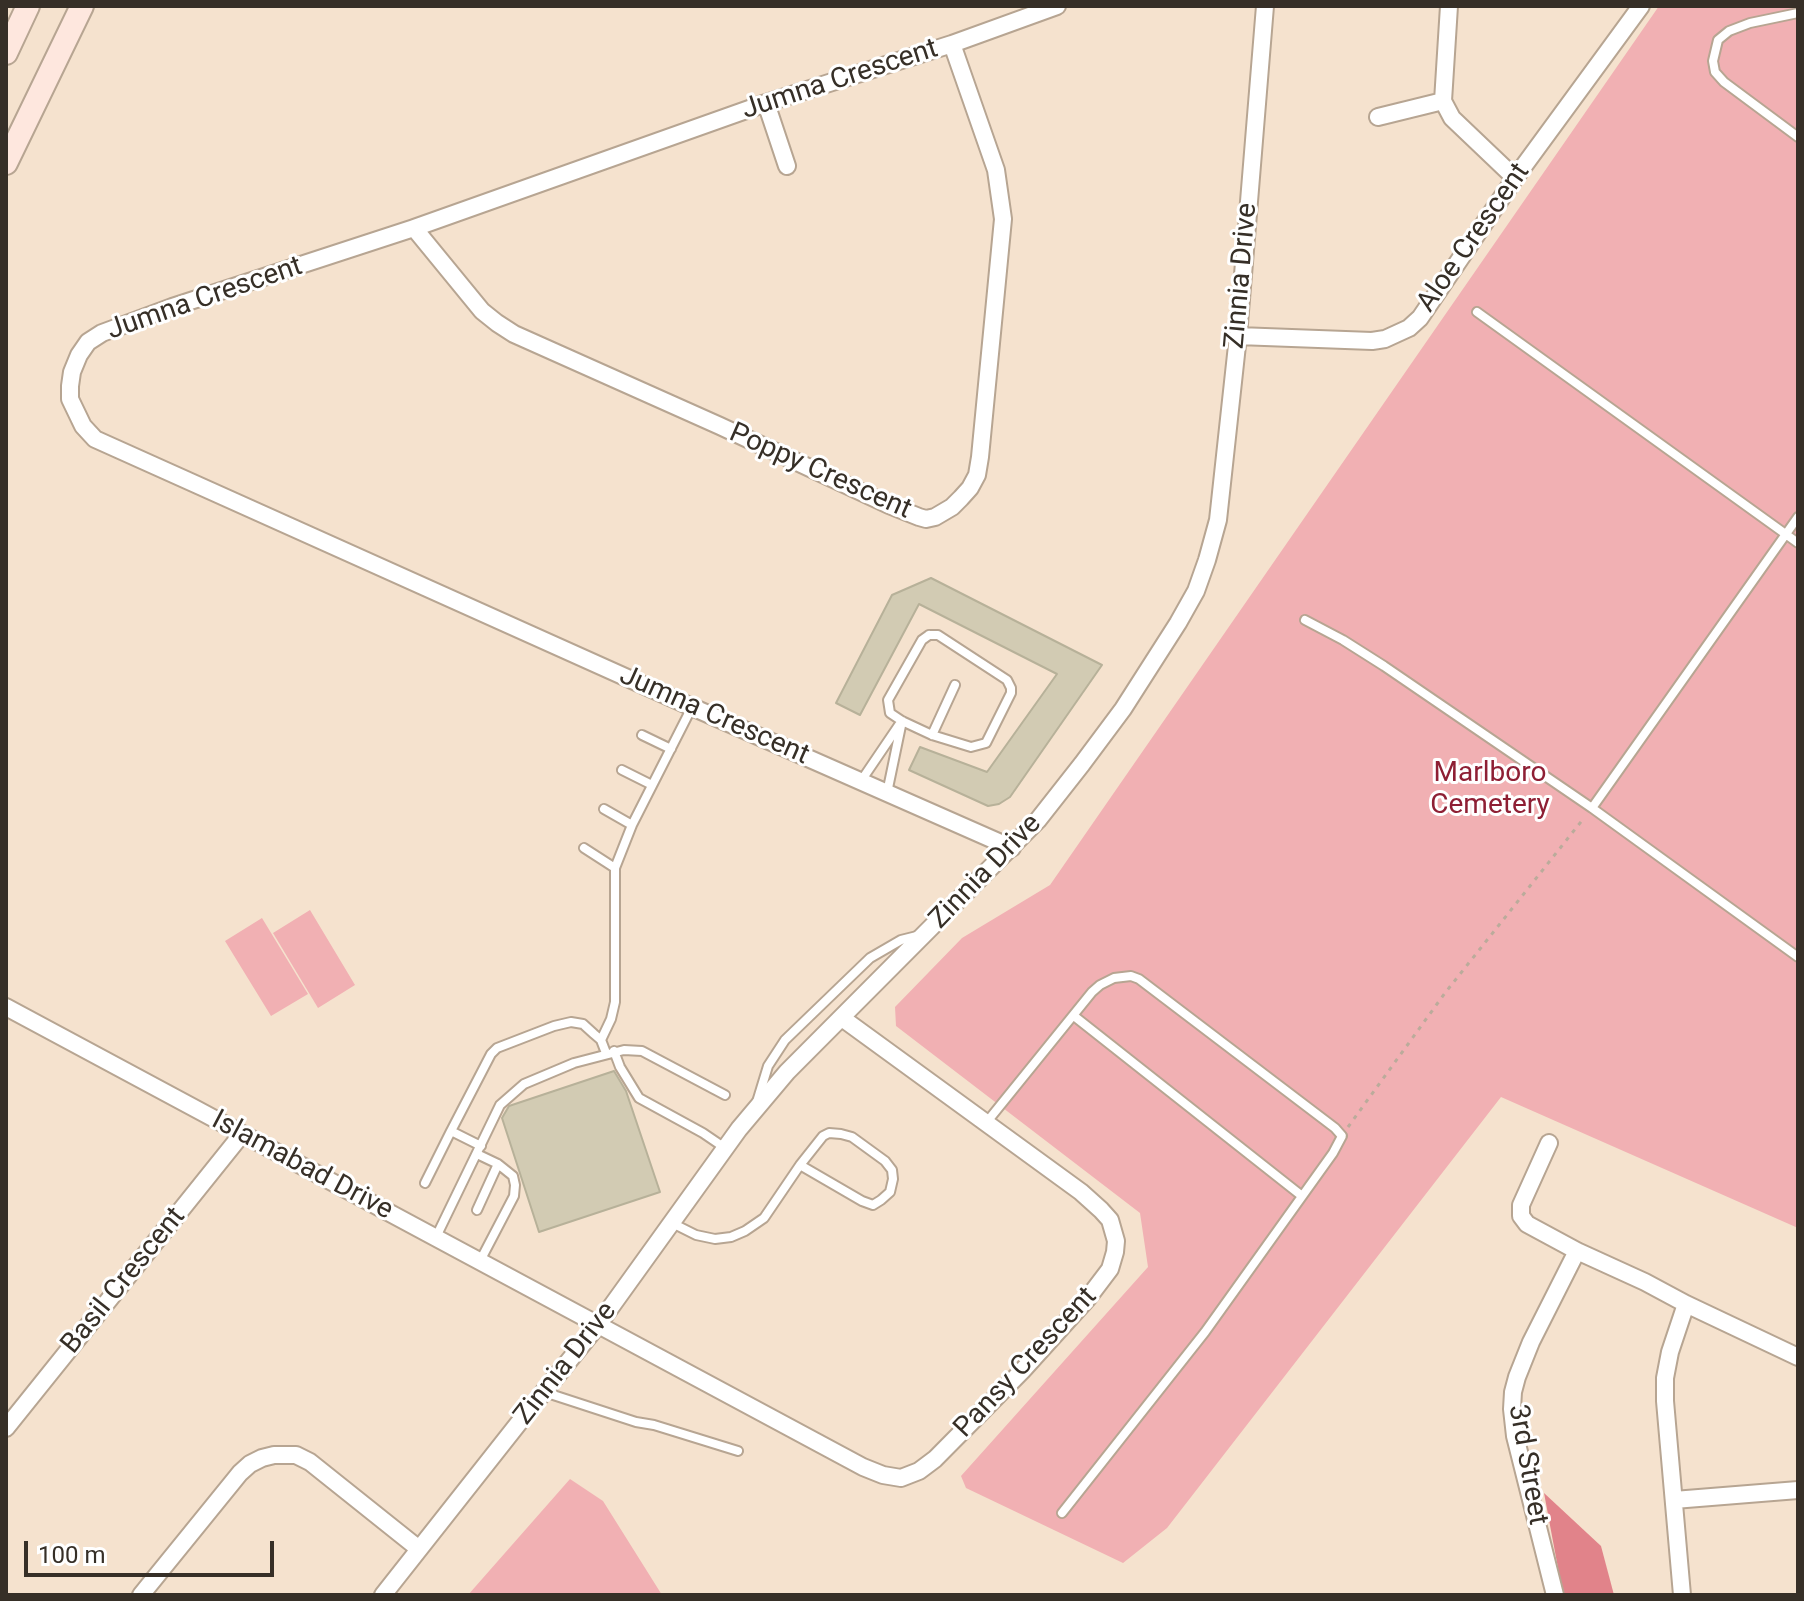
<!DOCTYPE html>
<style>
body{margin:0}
#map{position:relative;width:1804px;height:1601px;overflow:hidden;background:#f5e2ce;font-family:Roboto,sans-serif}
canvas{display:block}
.frame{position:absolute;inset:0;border:8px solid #362f27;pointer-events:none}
.scale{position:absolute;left:24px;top:1541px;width:250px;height:36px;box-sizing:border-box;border:4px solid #362f27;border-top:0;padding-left:10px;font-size:24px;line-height:28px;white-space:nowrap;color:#362f27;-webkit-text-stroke:6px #fff;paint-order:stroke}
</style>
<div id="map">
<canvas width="1804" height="1601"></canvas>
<div class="frame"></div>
<div class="scale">100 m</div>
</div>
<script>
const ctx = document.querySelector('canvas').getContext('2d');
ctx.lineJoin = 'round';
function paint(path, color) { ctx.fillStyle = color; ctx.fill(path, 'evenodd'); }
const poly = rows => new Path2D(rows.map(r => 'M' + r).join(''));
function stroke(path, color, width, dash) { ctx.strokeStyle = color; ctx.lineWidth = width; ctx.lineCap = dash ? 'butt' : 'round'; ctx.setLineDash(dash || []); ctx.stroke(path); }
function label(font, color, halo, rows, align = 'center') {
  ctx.font = font + ' Roboto,sans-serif'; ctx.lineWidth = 6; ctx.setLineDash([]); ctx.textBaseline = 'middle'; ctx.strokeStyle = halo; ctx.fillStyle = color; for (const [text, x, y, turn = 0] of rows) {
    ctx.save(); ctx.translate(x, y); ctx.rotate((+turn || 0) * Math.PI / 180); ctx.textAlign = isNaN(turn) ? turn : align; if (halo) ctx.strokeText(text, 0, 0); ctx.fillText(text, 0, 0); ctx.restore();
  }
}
paint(poly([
 [1659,6,1798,6,1798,1228,1501,1097,1167,1528,1123,1563,966,1488,961,1476,1148,1267,1140,1213,896,1026,895,1007,962,938,1050,885],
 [310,910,355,985,318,1008,273,933],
 [262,918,308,994,271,1016,225,941],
 [570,1479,603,1501,662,1595,468,1595]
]), '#f1b0b3');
paint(poly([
 [1544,1493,1601,1546,1614,1595,1563,1595]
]), '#e1838a');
const building = poly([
 [931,578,1102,665,1010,797,999,804,988,806,909,770,920,747,987,772,1057,674,919,604,860,715,836,703,892,595,931,578],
 [614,1071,626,1091,660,1192,539,1232,502,1118,509,1106,614,1071]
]);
paint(building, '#d2cbb3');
stroke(building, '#b7b199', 2);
const lane = poly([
 [1798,13,1750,23,1729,31,1718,40,1713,61,1715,72,1724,82,1798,137],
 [1477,312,1798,543],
 [1305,620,1343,640,1384,666,1592,808,1798,517],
 [929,635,938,635,1007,680,1011,688,1011,693,986,743,971,747,932,735,902,721,890,713,888,700,922,640,929,635],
 [642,735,671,749],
 [932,735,955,685],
 [622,770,652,785],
 [861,781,899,725],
 [887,793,902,721],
 [1592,808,1798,957],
 [604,809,632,825],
 [584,848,615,868],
 [1074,1016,1302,1196],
 [601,1040,611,1019,615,1002,615,868,632,825,692,707],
 [614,1051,620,1067,639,1098,703,1133,725,1148],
 [757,1102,768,1066,785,1040,870,958,901,940,917,936],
 [986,1123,1092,992,1100,985,1114,978,1131,976,1139,979,1335,1128,1342,1136,1333,1153,1205,1332,1062,1513],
 [451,1131,491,1054,497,1048,554,1026,571,1022,583,1024,594,1034,601,1040,606,1053],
 [425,1183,451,1131,481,1146],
 [477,1210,498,1164,477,1154],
 [672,1223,696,1235,715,1239,731,1237,745,1231,764,1218,800,1165,823,1136,829,1133,841,1134,852,1137,885,1161,892,1170,893,1179,890,1192,881,1200,873,1205,862,1201,800,1165],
 [436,1237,500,1105,524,1084,574,1063,624,1050,642,1051,725,1095],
 [480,1261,514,1196,515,1185,513,1176,498,1164],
 [544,1392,636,1422,654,1425,738,1451]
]);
const street = poly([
 [1449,6,1443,101,1452,118,1515,178],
 [766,103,787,166],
 [1378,117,1443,101],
 [414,228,482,311,497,323,514,334,720,426,889,505,919,517,926,519,935,517,952,507,961,498,970,488,977,475,980,457,1003,219,996,170,952,44],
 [1238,336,1372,341,1385,339,1409,328,1420,318,1515,178,1641,6],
 [1012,848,692,707,95,439,83,426,70,399,70,386,72,372,79,355,88,342,102,333,172,307,414,228,766,103,952,44,1057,6],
 [6,1007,863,1467,883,1475,901,1478,919,1471,935,1459,1022,1371,1088,1298,1110,1269,1115,1252,1116,1241,1110,1220,1101,1210,1081,1192,842,1018],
 [1549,1143,1521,1205,1521,1216,1527,1224,1577,1251,1645,1282,1686,1304,1798,1357],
 [6,1428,242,1134],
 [1674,1500,1798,1490],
 [141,1595,240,1473,250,1464,262,1458,274,1455,296,1455,310,1462,419,1549],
 [383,1595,525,1415,598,1325,739,1129,787,1072,1038,820,1082,764,1123,709,1178,623,1196,591,1207,560,1218,520,1238,336,1265,6],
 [1555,1595,1515,1436,1512,1409,1513,1392,1517,1377,1531,1342,1577,1251],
 [1682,1595,1665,1401,1665,1378,1670,1352,1686,1304]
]);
const secondary = poly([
 [6,53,28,6],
 [6,163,82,6]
]);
stroke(lane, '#b7a592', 12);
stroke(street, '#b7a592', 20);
stroke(secondary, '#b7a592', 26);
stroke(poly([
 [1348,1127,1445,993,1584,818]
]), '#bbab9b', 3, [4, 6]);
stroke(lane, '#fff', 8);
stroke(street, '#fff', 16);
stroke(secondary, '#fee7de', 22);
label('28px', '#362f27', '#fff', [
 ["Jumna Crescent",840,80,-18],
 ["Aloe Crescent",1474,238,-55],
 ["Zinnia Drive",1242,276,-85],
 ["Jumna Crescent",205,299,-19],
 ["Poppy Crescent",820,472,24],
 ["Jumna Crescent",714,716,24],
 ["Zinnia Drive",986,872,-46],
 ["Islamabad Drive",302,1166,28],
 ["Basil Crescent",124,1281,-51],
 ["Pansy Crescent",1026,1363,-47],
 ["Zinnia Drive",566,1364,-52],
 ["3rd Street",1527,1465,80]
]);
label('28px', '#8e1f34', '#fff', [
 ["Marlboro",1490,774],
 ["Cemetery",1490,806]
]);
</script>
